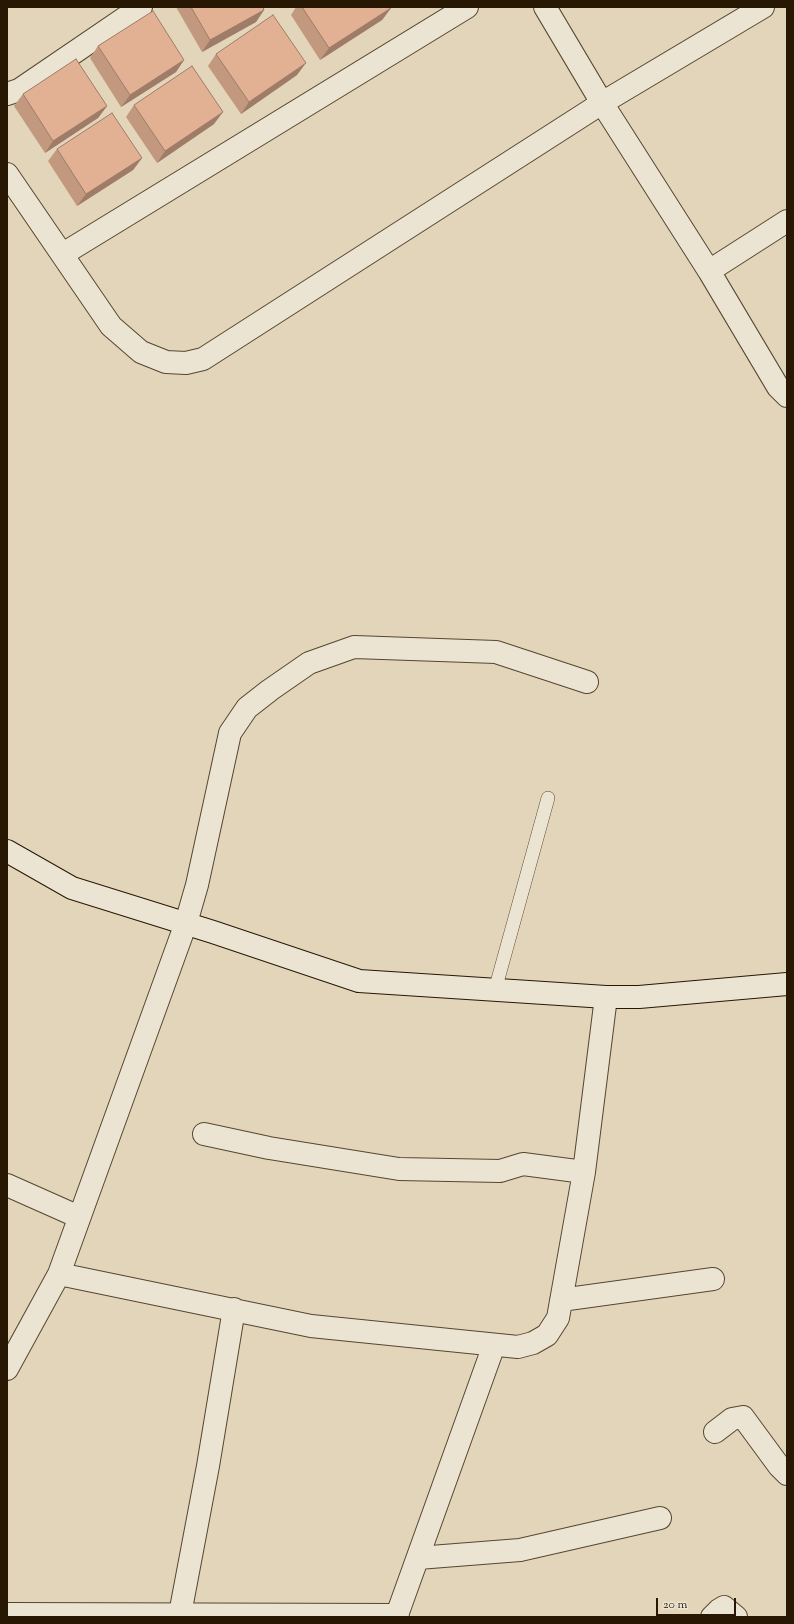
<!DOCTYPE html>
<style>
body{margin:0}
#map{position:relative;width:794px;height:1624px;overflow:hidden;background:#e2d5b9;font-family:"Sorts Mill Goudy",serif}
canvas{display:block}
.frame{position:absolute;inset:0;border:8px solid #281703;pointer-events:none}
.scale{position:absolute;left:656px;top:1598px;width:80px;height:18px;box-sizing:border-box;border:2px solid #281703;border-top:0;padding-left:5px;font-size:12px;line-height:14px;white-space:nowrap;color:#281703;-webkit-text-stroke:3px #ece4d2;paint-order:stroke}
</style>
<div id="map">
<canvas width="794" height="1624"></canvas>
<div class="frame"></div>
<div class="scale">20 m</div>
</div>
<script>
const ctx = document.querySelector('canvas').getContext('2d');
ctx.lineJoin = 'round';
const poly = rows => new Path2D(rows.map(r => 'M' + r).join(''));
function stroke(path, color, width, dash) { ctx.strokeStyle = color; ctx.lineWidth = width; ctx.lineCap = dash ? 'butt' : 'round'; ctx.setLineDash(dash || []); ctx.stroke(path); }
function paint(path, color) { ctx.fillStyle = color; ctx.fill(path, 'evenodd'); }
const lane = poly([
 [495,990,548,798]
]);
const street = poly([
 [545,7,602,103,709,271,778,387,787,396],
 [7,94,19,90,141,7],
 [7,174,111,326,141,352,166,362,186,363,203,359,602,103,763,7],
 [63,254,467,7],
 [709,271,787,221],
 [204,1134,269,1148,399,1169,500,1171,523,1164,584,1172],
 [7,1185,79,1217],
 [59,1274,311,1326,518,1347,533,1343,547,1335,558,1318,584,1172,606,997],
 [561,1300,713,1279],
 [7,1369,59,1274,186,923,197,885,230,733,247,708,270,690,309,663,354,647,496,652,587,682],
 [715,1432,732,1419,743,1417,779,1466,787,1474],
 [418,1558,520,1550,660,1518],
 [7,1614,397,1615],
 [180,1614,208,1466,234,1309],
 [398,1617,397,1615,494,1345],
 [712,1617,719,1610,724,1607,736,1617]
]);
const secondary = poly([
 [7,851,72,888,213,932,359,981,606,997,639,997,787,984]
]);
stroke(lane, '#564630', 14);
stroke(street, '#564630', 24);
stroke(secondary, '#281703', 24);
stroke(lane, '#ece4d2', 13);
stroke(street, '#ece4d2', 22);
stroke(secondary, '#ece4d2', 22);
paint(poly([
 [176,7,263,7,264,10,256,22,202,52],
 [296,7,390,7,391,8,382,20,320,60,291,15],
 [98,46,184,60,176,72,121,107,90,58],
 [216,54,297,75,241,114,208,66],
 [23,94,107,106,98,118,45,153,14,106],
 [134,105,214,124,157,163,126,117],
 [57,149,142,158,133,170,77,206,48,161]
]), '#c2987f');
paint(poly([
 [391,8,382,20,320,60,329,48],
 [264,10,256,22,202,52,210,40],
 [184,60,176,72,121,107,130,95],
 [306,63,297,75,241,114,249,102],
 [107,106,98,118,45,153,53,141],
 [223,112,214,124,157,163,165,151],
 [142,158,133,170,77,206,86,194]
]), '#9e7c68');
const building = poly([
 [191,7,263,7,264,10,210,40,191,7],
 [302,7,390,7,391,8,329,48,302,7],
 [153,11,184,60,130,95,98,46,153,11],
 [273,15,306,63,249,102,216,54,273,15],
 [76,59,107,106,53,141,23,94,76,59],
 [192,66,223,112,165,151,134,105,192,66],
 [112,113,142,158,86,194,57,149,112,113]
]);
paint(building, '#e2b194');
stroke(building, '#9e7c68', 1);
</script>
